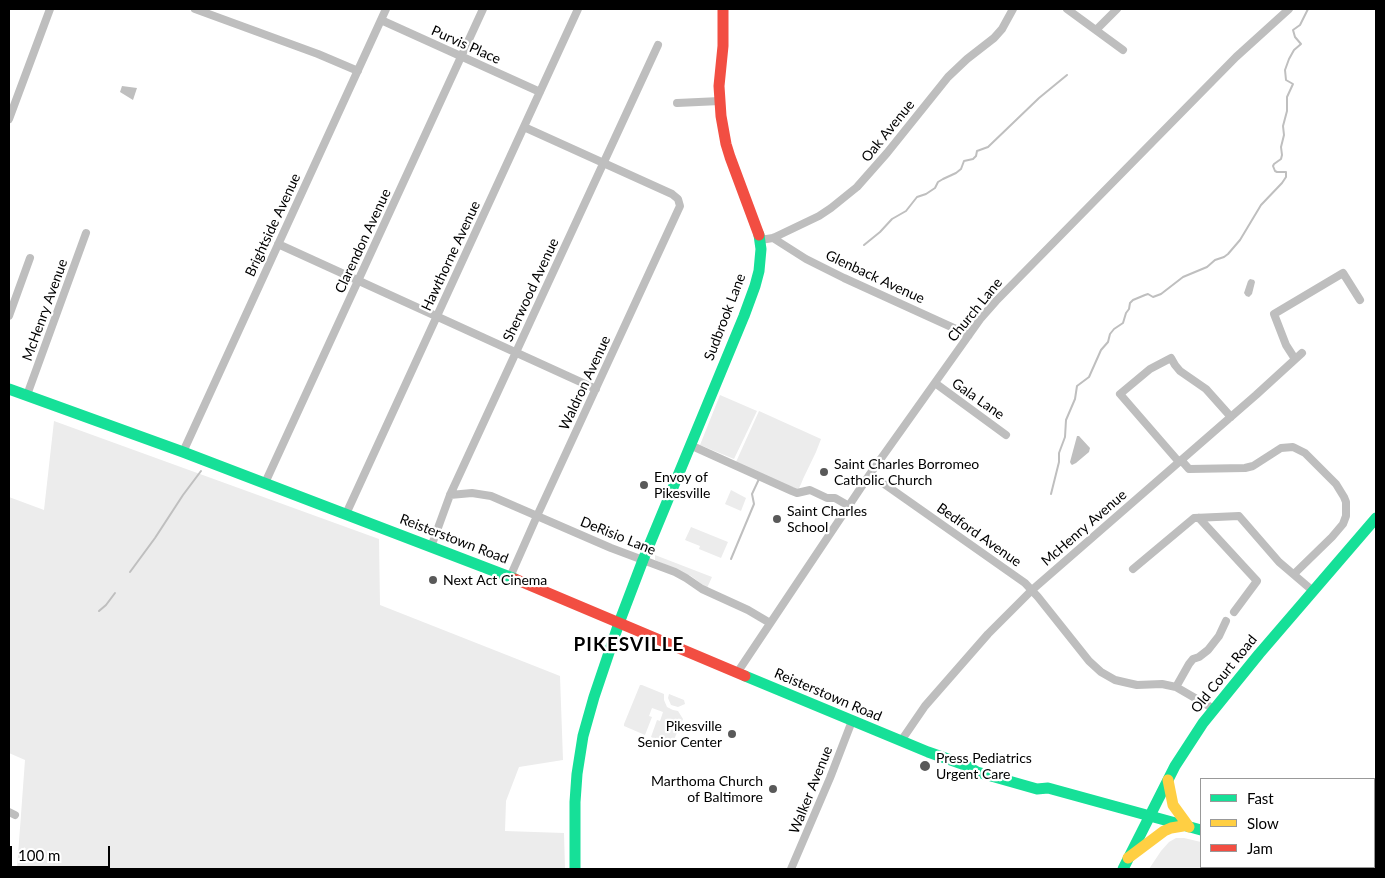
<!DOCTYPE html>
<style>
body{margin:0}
#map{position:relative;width:1385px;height:878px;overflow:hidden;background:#fff;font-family:Lato,sans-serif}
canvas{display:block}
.frame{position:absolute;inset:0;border:10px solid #000;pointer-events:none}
.legend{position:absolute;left:1200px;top:778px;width:175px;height:90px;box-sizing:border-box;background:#fff;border:1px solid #999;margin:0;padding:6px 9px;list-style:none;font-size:15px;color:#000}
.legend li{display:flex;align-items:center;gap:10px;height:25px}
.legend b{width:25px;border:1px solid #999}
.scale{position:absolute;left:10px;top:846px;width:100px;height:22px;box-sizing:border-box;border:2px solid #000;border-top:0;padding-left:6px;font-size:15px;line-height:18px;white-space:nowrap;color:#000;-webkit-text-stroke:4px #fff;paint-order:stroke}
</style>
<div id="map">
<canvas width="1385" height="878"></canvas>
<div class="frame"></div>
<ul class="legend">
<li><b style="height:6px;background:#16e098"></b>Fast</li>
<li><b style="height:6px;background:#ffcf43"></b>Slow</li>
<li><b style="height:6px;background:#f24e42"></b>Jam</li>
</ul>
<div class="scale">100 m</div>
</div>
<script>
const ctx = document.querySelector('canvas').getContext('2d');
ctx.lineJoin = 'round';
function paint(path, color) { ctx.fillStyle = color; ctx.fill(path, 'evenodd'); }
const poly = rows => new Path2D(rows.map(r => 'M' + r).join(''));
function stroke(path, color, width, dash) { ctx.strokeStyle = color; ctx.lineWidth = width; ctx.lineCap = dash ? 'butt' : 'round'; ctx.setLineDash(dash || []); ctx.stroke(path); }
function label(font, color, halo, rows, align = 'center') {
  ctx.font = font + ' Lato,sans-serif'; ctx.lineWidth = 4.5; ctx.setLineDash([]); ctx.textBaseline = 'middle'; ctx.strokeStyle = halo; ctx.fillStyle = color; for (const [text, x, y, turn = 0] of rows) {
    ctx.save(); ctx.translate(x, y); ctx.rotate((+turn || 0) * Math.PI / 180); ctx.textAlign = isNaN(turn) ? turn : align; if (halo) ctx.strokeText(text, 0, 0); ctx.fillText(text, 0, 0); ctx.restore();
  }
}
paint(poly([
 [720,395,757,411,734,459,700,445],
 [759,411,821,439,816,452,803,479,801,484,798,490,736,462],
 [54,421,379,539,380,605,560,676,563,760,519,767,506,801,505,831,564,833,565,869,17,869,25,760,9,753,9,663,10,643,9,642,9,497,44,510],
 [731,490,746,498,741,511,725,504],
 [691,527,728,542,721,558,699,549,700,546,685,540],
 [655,555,712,577,707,588,691,576,655,560],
 [640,685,642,685,664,694,664,700,667,707,673,710,678,711,683,719,672,744,669,745,651,737,657,720,660,721,663,712,652,708,649,716,652,717,645,735,624,726,624,724],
 [669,694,684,700,685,704,678,707,671,705,668,698],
 [1176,838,1184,838,1201,842,1201,867,1289,867,1299,869,1149,869,1161,851,1169,842]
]), '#ececec');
paint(poly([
 [122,86,137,88,133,100,120,92],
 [1250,279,1254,280,1255,282,1252,294,1249,297,1246,296,1244,293,1248,281],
 [1077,436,1079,436,1090,448,1089,452,1076,463,1072,465,1071,464,1070,462]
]), '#bfbfbf');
stroke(poly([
 [864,245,880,232,892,219,906,211,917,197,926,194,935,188,938,182,943,179,956,173,961,169,964,161,973,159,976,156,977,151,988,147,1039,98,1067,75],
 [1051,494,1059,462,1059,453,1065,437,1066,420,1075,399,1077,386,1089,377,1101,350,1108,342,1110,334,1114,329,1123,323,1126,313,1129,309,1130,303,1133,300,1145,295,1148,294,1153,297,1161,294,1183,277,1207,267,1215,260,1224,257,1228,254,1240,240,1261,205,1282,183,1286,177,1286,172,1277,172,1275,171,1273,166,1274,164,1281,159,1282,155,1281,147,1284,135,1283,126,1287,111,1287,97,1293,84,1286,80,1285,70,1289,59,1294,50,1301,44,1295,37,1293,30,1300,25,1308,9],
 [731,559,754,504,752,494,759,479],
 [130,572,155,538,183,495,201,471],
 [99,611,106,605,115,593]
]), '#bfbfbf', 2);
stroke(poly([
 [195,9,318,54,358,71],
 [1067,9,1123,50],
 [381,20,540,92],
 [1096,30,1117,9],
 [677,103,720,101],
 [9,119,50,9],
 [773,238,806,259,844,278,969,335],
 [760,240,773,238,819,216,831,208,857,187,887,153,948,77,967,59,994,38,1002,29,1013,9],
 [278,244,596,389],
 [9,316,30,258],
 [1295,359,1286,345,1274,314,1343,273,1360,300],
 [935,383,1006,435],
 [27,395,86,233],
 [690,445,792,491,797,493,810,490,827,498,835,498,849,506],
 [183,452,386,9],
 [1181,460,1189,469,1245,468,1253,466,1281,448,1293,447,1305,453,1336,484,1344,497,1346,502,1346,516,1343,524,1332,537,1294,574],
 [1179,462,1120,394,1150,369,1171,358,1175,365,1180,371,1206,389,1231,417],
 [870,474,1025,583,1038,597,1089,661,1101,672,1115,680,1128,683,1137,685,1162,684,1176,687,1214,709],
 [265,483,483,9],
 [450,495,472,493,491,496,611,548,675,572,686,578,702,589,748,610,770,623],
 [346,514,578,9],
 [1199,518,1257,581,1234,612],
 [431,547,450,495,658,45],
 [1133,569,1194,518,1239,516,1279,562,1313,591],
 [510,577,537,516,680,206,678,199,672,194,524,127],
 [737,673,870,474,981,318,996,301,1236,57,1289,9],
 [1176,687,1189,664,1193,659,1199,657,1208,650,1219,636,1226,621],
 [901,741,925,706,988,634,1032,590,1256,395,1302,353],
 [9,812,15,815],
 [791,869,830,778,852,721]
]), '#bebebe', 8);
stroke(poly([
 [9,389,183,452,515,579],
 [745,676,928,752,965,765,977,772,1037,789,1048,788,1201,830],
 [575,869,575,802,577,774,583,736,594,697,619,623,643,560,744,316,755,286,759,271,761,249,759,235],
 [1123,869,1175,766,1203,723,1259,654,1376,518]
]), '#16e098', 11);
stroke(poly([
 [1168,780,1173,805,1189,827],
 [1128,858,1164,831,1171,828,1183,826],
 [1334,867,1344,869]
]), '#ffcf43', 11);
stroke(poly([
 [723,9,723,46,719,86,721,116,726,144,730,157,759,235],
 [515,579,745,676]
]), '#f24e42', 11);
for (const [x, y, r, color] of [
 [824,472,5,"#595959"],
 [644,485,5,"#595959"],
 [777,519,5,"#595959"],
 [433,580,5,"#595959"],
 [732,734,5,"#595959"],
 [925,766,6,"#595959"],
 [773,789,5,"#595959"]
]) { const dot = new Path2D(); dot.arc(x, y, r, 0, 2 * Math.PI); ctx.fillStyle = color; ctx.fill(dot); stroke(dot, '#fff', 2); }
label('14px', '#000', '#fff', [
 ["Purvis Place",466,45,24],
 ["Oak Avenue",888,131,-51],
 ["Brightside Avenue",273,225,-65],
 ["Clarendon Avenue",363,241,-65],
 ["Hawthorne Avenue",451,256,-65],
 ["Glenback Avenue",875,277,25],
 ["Sherwood Avenue",531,290,-65],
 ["McHenry Avenue",45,310,-70],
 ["Church Lane",975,310,-51],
 ["Sudbrook Lane",725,317,-69],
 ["Waldron Avenue",585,383,-65],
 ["Gala Lane",978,399,35],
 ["McHenry Avenue",1084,528,-41],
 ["Bedford Avenue",979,535,35],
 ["DeRisio Lane",618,536,22],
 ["Reisterstown Road",454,539,21],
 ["Old Court Road",1224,674,-51],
 ["Reisterstown Road",828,695,23],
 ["Walker Avenue",811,790,-68]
]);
label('14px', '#000', '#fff', [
 ["Saint Charles Borromeo",834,464],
 ["Catholic Church",834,480],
 ["Envoy of",654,477],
 ["Pikesville",654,493],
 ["Saint Charles",787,511],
 ["School",787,527],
 ["Next Act Cinema",443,580],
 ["Pikesville",722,726,"right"],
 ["Senior Center",722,742,"right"],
 ["Press Pediatrics",936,758],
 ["Urgent Care",936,774],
 ["Marthoma Church",763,781,"right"],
 ["of Baltimore",763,797,"right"]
], 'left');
ctx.letterSpacing = '1px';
label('bold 19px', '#000', '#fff', [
 ["PIKESVILLE",629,645]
]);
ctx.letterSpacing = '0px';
</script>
